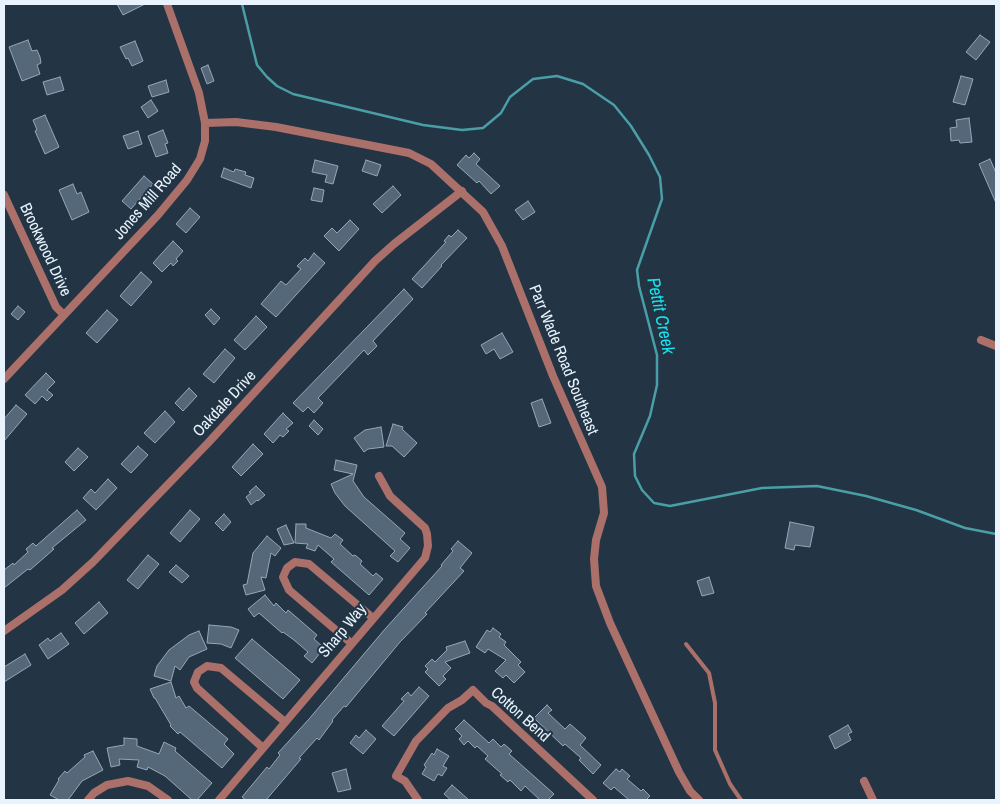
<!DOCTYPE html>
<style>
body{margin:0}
#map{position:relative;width:1000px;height:804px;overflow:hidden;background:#233544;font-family:"Archivo Narrow",sans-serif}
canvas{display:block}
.frame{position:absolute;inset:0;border:5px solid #e8f3fd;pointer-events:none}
</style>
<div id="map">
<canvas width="1000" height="804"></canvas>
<div class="frame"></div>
</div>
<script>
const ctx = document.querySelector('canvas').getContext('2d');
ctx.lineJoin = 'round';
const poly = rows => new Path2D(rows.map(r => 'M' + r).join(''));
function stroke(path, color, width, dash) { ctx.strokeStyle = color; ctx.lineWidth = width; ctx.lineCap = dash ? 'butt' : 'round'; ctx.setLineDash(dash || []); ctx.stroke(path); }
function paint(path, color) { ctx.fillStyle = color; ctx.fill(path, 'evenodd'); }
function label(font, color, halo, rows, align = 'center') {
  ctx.font = font + ' "Archivo Narrow",sans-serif'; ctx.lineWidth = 4; ctx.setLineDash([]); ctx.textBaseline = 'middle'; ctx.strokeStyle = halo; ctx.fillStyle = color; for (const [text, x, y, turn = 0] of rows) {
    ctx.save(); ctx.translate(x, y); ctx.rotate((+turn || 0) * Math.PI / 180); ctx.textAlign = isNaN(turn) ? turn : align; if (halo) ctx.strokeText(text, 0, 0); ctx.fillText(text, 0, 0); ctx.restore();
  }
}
stroke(poly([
 [242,4,257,65,267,77,277,86,293,94,423,125,462,130,483,128,501,113,510,97,533,79,557,76,583,84,614,105,631,126,649,155,660,177,662,199,637,270,639,286,657,355,657,385,650,416,634,454,635,476,642,490,654,503,670,506,762,488,817,486,866,496,916,510,965,528,996,534]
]), '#4a9ea6', 2.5);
const building = poly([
 [117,4,145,4,123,15,117,4],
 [980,35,990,42,976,60,966,52,980,35],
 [28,40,32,51,37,50,40,57,41,63,37,65,40,74,22,81,9,47,28,40],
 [135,41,143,61,132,66,128,58,126,59,120,47,135,41],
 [208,65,214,81,207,84,201,68,208,65],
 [961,76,973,79,965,105,953,102,961,76],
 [60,77,64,90,47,95,43,82,60,77],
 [166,80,169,92,152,97,148,86,166,80],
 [151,100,158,111,148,118,141,107,151,100],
 [45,115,59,147,45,154,35,131,37,130,33,120,45,115],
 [969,118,972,142,960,143,959,140,951,141,950,128,957,127,956,120,969,118],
 [163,130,168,143,165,144,168,153,156,157,148,136,163,130],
 [138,131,142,144,128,149,123,136,138,131],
 [474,153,480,159,476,164,500,186,491,194,479,181,477,183,457,165,466,155,469,158,474,153],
 [990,159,996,173,996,203,979,164,990,159],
 [315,160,338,166,333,184,325,182,327,175,312,172,315,160],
 [366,160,381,165,377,176,362,171,366,160],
 [224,168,234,172,235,169,246,172,245,175,254,178,251,188,221,177,224,168],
 [144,176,153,184,131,209,122,201,144,176],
 [73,184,77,194,81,192,89,212,72,220,59,190,73,184],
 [393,186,401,195,382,213,373,204,393,186],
 [314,188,324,190,322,202,311,200,314,188],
 [528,201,535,212,523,220,515,210,528,201],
 [190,208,200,217,186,233,176,224,190,208],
 [350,220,359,229,339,251,324,236,332,228,337,233,350,220],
 [458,230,467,238,441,265,442,266,422,288,412,279,446,242,444,241,449,235,451,237,458,230],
 [173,241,183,251,176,259,178,261,173,266,171,263,162,272,153,263,173,241],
 [314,253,325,263,276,317,261,304,281,281,286,285,301,269,297,266,305,258,308,261,314,253],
 [141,272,152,282,131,306,120,296,141,272],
 [404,289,413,299,373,341,377,346,368,355,364,350,318,398,323,403,314,413,308,407,303,412,293,403,404,289],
 [18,306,25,312,18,320,11,314,18,306],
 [211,309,220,318,214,325,205,315,211,309],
 [107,310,118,320,97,343,86,333,107,310],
 [256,316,267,327,245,350,234,340,256,316],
 [502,333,513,352,500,359,494,349,486,354,481,345,502,333],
 [225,349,235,358,214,383,203,374,225,349],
 [46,373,55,382,47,390,53,395,47,401,42,396,35,404,25,395,46,373],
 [189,388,197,396,183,411,175,403,189,388],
 [542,399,551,423,539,427,531,403,542,399],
 [16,405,27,414,4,441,4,419,16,405],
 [165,411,175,422,155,443,144,433,165,411],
 [283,413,293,423,286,429,289,431,283,437,280,435,273,443,264,434,283,413],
 [314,420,323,429,318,435,309,426,314,420],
 [393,424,403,427,402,429,417,443,404,457,392,446,386,446,393,424],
 [381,427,384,447,368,449,364,452,354,438,365,430,381,427],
 [253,444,263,454,241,476,232,467,253,444],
 [138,446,148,455,131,473,121,464,138,446],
 [78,448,88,457,74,471,65,462,78,448],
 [336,460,357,465,353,481,364,497,405,533,400,539,410,548,398,562,390,556,395,551,345,506,335,493,331,484,353,474,334,470,336,460],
 [108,479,117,488,96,510,83,498,91,489,95,493,108,479],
 [256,486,265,495,258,501,257,500,251,505,246,497,251,493,249,492,256,486],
 [77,510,86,520,52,548,54,549,30,570,28,569,4,588,4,570,13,563,14,565,28,552,26,549,33,543,36,546,77,510],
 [190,510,200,519,180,542,170,533,190,510],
 [224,514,231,522,223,531,215,523,224,514],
 [790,522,814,527,810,547,795,545,794,550,785,548,790,522],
 [296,524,306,524,306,528,331,538,335,534,343,540,340,544,353,556,355,555,362,561,360,564,373,576,376,573,383,579,369,595,331,562,334,559,318,545,315,551,306,548,308,544,295,543,296,524],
 [286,525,294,543,284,545,277,529,286,525],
 [267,536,281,548,275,556,271,553,266,578,261,577,265,590,246,595,243,585,247,584,253,553,267,536],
 [458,541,472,553,460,568,464,571,425,613,427,614,400,642,346,707,344,706,332,720,333,721,319,740,317,738,299,758,301,759,266,800,246,800,242,797,267,767,269,769,280,755,278,753,309,719,385,629,442,566,441,565,453,551,451,549,458,541],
 [148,555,159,564,138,589,127,580,148,555],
 [176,565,189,576,182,583,169,572,176,565],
 [709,577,714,593,702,596,697,581,709,577],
 [265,595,274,606,276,603,286,613,288,610,317,635,314,639,324,648,312,663,304,656,308,652,294,640,283,632,282,633,259,613,254,617,248,609,265,595],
 [99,602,108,613,84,634,75,623,99,602],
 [209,625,231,627,239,630,231,648,221,644,207,643,209,625],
 [493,628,501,634,499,637,506,642,504,645,521,662,518,665,525,672,514,683,506,675,503,678,495,671,506,660,488,649,485,653,476,647,487,630,490,632,493,628],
 [199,631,207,649,189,657,180,670,175,666,171,681,154,676,157,666,169,650,189,635,199,631],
 [61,633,69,644,48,659,39,645,48,638,50,641,61,633],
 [252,639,300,680,283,699,235,658,252,639],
 [465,641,470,653,445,662,451,668,443,676,446,679,439,686,425,672,428,669,425,666,432,659,435,662,447,650,446,647,465,641],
 [25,654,31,665,4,682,4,667,25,654],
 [171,682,176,698,179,696,186,708,189,706,228,739,224,744,234,754,222,768,180,732,178,734,170,726,171,725,155,698,154,698,150,689,171,682],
 [419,687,429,696,394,736,382,726,404,701,401,699,408,692,411,696,419,687],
 [547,705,552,710,548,713,565,729,570,724,586,738,580,745,601,765,593,774,579,760,581,758,565,744,563,746,534,718,547,705],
 [464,720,489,743,493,739,501,747,504,744,512,751,509,754,554,794,548,800,540,800,525,786,521,791,510,780,508,782,500,775,502,774,485,759,488,756,477,746,475,748,468,741,464,745,459,739,462,736,455,729,464,720],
 [848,725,852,732,848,734,851,740,835,749,829,736,848,725],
 [366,730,376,739,363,754,350,743,356,735,359,738,366,730],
 [124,738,137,739,137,746,159,754,164,742,176,748,175,751,212,783,197,800,192,800,165,776,148,767,147,770,137,767,139,760,119,759,120,765,111,767,107,748,124,745,124,738],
 [437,749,449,756,443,766,447,768,442,776,438,774,434,781,422,774,426,767,424,765,432,753,434,755,437,749],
 [93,751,103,770,82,781,68,800,59,800,50,795,59,780,58,779,65,771,67,773,85,757,84,755,93,751],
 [346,769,351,789,338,792,332,773,346,769],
 [616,769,620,772,622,769,630,776,627,779,641,791,643,789,650,796,646,800,629,800,614,787,611,790,603,783,616,769],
 [452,785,469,800,451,800,444,794,452,785]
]);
paint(building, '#556879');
stroke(building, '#94a8bb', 1);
stroke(poly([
 [686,644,709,673,715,703,715,750,730,784,741,800]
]), '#ac706a', 4);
stroke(poly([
 [205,123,236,122,276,127,409,153,431,164,483,212,502,246,553,376,602,487,604,513,596,540,594,559,596,586,610,623,679,772,690,791,699,800],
 [4,195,56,307,64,315],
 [981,340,996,346],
 [4,379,158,215,187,180,200,159,205,141,205,123,199,93,167,4],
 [4,631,62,590,93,562,208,443,375,261,394,244,462,191],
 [351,643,289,590,283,577,287,568,295,562,309,564,373,618],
 [263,748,197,688,194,682,198,672,207,666,221,668,285,722],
 [864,781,873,800],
 [88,800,94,793,107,785,128,781,148,786,168,800],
 [219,800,425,558,428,546,427,534,425,528,390,496,379,476],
 [418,800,405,781,396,776,416,741,448,708,462,700,473,690,486,703,492,706,593,800]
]), '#ac706a', 8);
label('16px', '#e8f3fd', '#233544', [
 ["Jones Mill Road",148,202,-49],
 ["Brookwood Drive",45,250,65],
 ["Parr Wade Road Southeast",563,360,68],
 ["Oakdale Drive",225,404,-47],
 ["Sharp Way",343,631,-50],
 ["Cotton Bend",520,715,42]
]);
label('italic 18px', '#16e3ef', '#233544', [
 ["Pettit Creek",660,316,78]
]);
</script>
